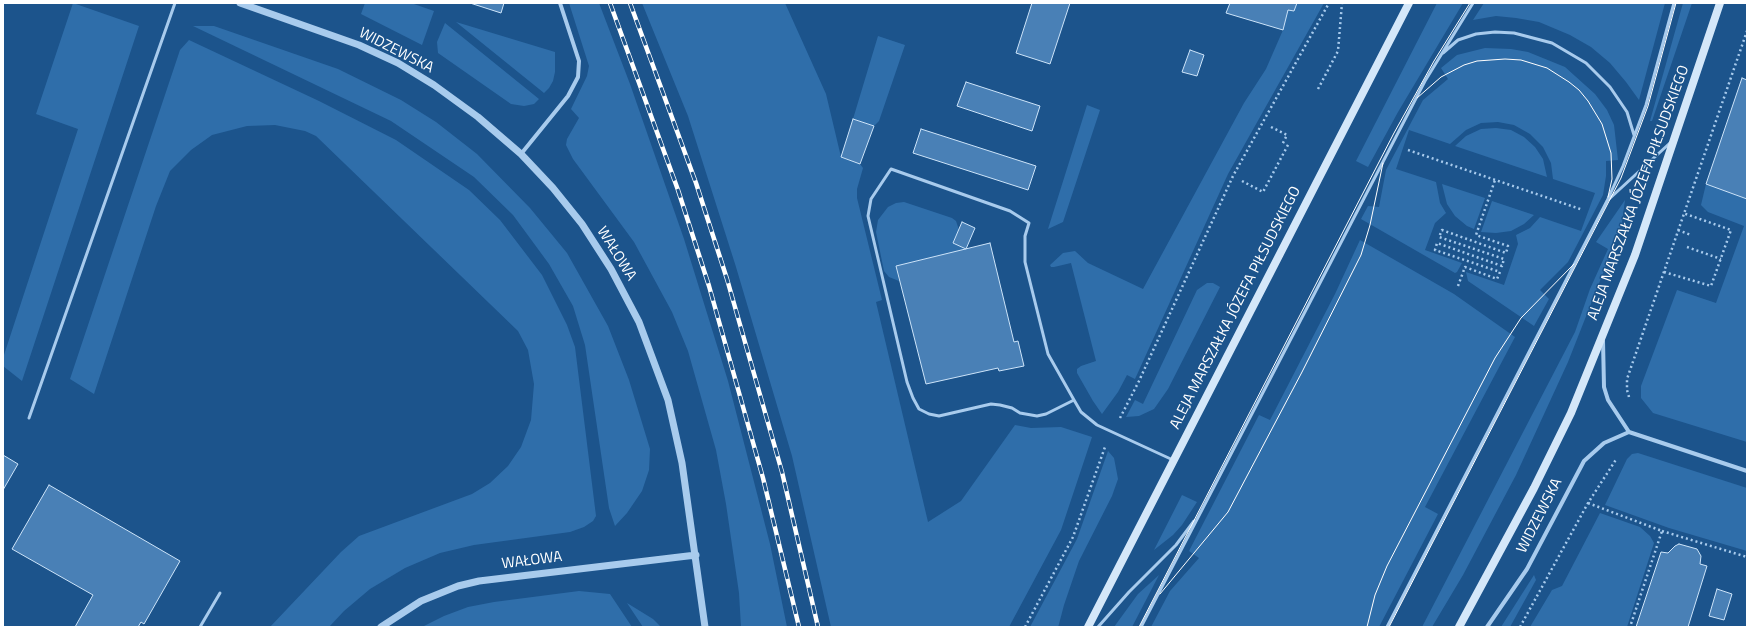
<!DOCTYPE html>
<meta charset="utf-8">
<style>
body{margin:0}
#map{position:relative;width:1750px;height:630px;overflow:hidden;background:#1c548c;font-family:"Titillium Web",sans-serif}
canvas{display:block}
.frame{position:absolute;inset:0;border:4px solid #fff;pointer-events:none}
</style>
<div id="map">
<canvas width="1750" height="630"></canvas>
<div class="frame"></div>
</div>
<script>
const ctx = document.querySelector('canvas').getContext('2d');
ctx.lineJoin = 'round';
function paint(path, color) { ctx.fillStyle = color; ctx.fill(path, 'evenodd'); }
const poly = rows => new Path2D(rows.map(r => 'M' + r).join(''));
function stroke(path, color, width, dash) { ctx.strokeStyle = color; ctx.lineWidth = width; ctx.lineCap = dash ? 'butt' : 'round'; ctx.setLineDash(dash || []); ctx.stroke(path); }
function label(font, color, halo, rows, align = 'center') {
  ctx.font = font + ' "Titillium Web",sans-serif'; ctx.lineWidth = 3; ctx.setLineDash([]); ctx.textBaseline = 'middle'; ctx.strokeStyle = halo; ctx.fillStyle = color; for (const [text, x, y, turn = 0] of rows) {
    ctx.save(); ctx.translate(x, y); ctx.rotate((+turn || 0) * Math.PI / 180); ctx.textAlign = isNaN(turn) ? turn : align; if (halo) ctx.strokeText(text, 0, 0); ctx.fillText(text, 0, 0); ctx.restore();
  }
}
paint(poly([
 [73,3,139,26,22,381,3,366,3,358,78,129,36,114],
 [365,3,411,3,434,11,422,45,361,14],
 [569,3,599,3,630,84,684,239,728,381,770,544,787,627,741,627,739,593,726,504,716,450,688,351,672,312,634,242,573,159,566,145,567,139,579,118,571,109,587,76,589,66],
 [642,3,785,3,826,94,841,157,860,164,863,168,857,189,857,198,882,300,876,302,928,522,961,501,1015,425,1031,428,1061,427,1092,437,1061,530,1009,627,831,627,792,456,736,267,688,116],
 [1297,3,1324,3,1228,174,1135,379,1127,375,1118,392,1102,414,1093,401,1077,373,1077,369,1081,366,1096,361,1071,263,1054,267,1051,267,1050,265,1063,253,1075,251,1088,263,1143,289,1244,103,1266,69,1283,30,1288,10,1294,11],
 [1437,3,1463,3,1398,112,1368,167,1356,161],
 [1484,3,1665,3,1639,100,1626,82,1610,63,1591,47,1570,35,1539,22,1516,18,1496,16,1473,20],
 [1683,3,1692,3,1652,121,1650,121],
 [456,22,555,52,555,72,553,81,549,88,544,93],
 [445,23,539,99,534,104,524,106,511,104,438,53,437,42],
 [193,26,214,26,338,69,401,100,436,122,477,154,530,208,567,253,608,326,629,380,650,449,649,470,642,491,627,513,615,526,609,508,585,345,573,306,549,264,513,215,474,177,391,121],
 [878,36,905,45,879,121,874,126,853,119],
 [189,40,319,101,396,140,469,190,500,220,542,275,567,325,575,347,596,516,593,521,584,527,570,532,474,545,440,553,405,568,370,589,344,611,329,627,270,627,341,552,359,536,472,494,490,483,508,466,521,447,531,420,534,384,528,350,518,331,316,136,305,131,275,125,247,126,212,135,191,150,170,171,156,206,94,394,70,379,180,50],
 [1485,48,1511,49,1528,52,1565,67,1595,94,1607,110,1614,125,1618,160,1606,161,1606,176,1603,195,1568,262,1540,290,1549,299,1534,326,1468,281,1466,272,1504,285,1518,244,1516,235,1530,228,1540,217,1581,231,1595,193,1553,179,1551,163,1543,147,1530,134,1514,125,1498,122,1481,123,1466,130,1450,144,1409,130,1396,169,1436,182,1440,203,1446,213,1435,223,1425,250,1462,263,1457,272,1455,273,1361,219,1368,206,1379,207,1386,170,1423,100,1448,79,1441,68,1457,55],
 [1087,105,1100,110,1063,222,1048,229],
 [1496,128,1511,130,1524,137,1535,147,1543,159,1547,177,1455,146,1466,136,1481,129],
 [1442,184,1485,198,1474,229,1467,226,1455,216,1447,204],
 [1706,184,1747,199,1747,442,1653,413,1641,398,1641,386,1677,290,1716,303,1744,226,1708,212,1701,205],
 [1625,200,1622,222,1611,253,1568,362,1516,475,1463,575,1432,627,1422,627,1575,332,1590,289,1608,249,1596,242],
 [1492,201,1534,215,1524,224,1511,231,1496,233,1481,232],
 [904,202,952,218,956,221,959,230,953,243,966,249,896,266,899,281,889,277,884,271,876,232,878,220,888,207,896,203],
 [1360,240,1454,294,1515,337,1425,507,1438,514,1379,627,1151,627,1170,591,1199,558,1189,551,1259,415,1270,420,1335,294],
 [1207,283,1213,283,1220,287,1168,389,1154,409,1139,416,1126,417,1135,400,1143,404,1197,290],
 [1108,451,1114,458,1118,479,1112,496,1079,561,1064,605,1059,624,1058,627,1030,627,1077,539],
 [1638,453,1747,488,1747,551,1669,528,1605,505,1627,459,1632,454],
 [1182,495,1197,502,1182,525,1173,535,1154,550],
 [1600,513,1640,527,1650,536,1654,543,1627,627,1530,627,1552,590,1562,586],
 [1159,575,1132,627,1114,627,1138,594],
 [1534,575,1536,580,1510,627,1501,627],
 [579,591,610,594,632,627,422,627,444,616,468,607,494,602],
 [627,603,653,619,661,627,643,627]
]), '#2f6eaa');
const building = poly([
 [470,3,504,3,501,13,470,3],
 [1032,3,1070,3,1050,64,1016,53,1032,3],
 [1230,3,1297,3,1294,11,1288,10,1283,30,1226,13,1230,3],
 [1190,50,1204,55,1197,76,1182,72,1190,50],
 [1742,78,1747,80,1747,199,1706,184,1742,78],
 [966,82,1040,106,1032,131,957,106,966,82],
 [853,119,874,126,860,164,841,157,853,119],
 [921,129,1036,166,1028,190,913,153,921,129],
 [962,222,975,228,966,249,953,243,962,222],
 [990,243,1014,342,1018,341,1024,366,999,371,998,368,926,384,896,266,990,243],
 [3,455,18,464,3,490,3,455],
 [49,485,180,561,144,624,141,622,138,627,75,627,93,595,12,549,49,485],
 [1679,544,1697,549,1701,556,1700,564,1707,566,1688,627,1636,627,1661,552,1668,553,1675,546,1679,544],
 [1717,589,1732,594,1724,620,1709,616,1717,589]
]);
paint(building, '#4980b6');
stroke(building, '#cde4f9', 1);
stroke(poly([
 [1318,89,1338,51,1342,3],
 [1271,127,1287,135,1282,145],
 [1408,150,1583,210],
 [1242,181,1263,192,1289,143],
 [1678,230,1691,235],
 [1687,247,1721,259],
 [1664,272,1711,286,1731,230,1683,213],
 [1458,286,1465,267,1497,279,1500,272,1435,250,1437,243,1502,266,1504,259,1439,237,1442,230,1506,253,1508,246,1476,235,1495,180],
 [1629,397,1627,390,1627,379,1747,31],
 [1120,418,1139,381,1233,176,1329,3],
 [1588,503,1662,531,1630,627],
 [1662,531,1747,557],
 [1025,627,1073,537,1105,447],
 [1520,627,1588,503,1617,458]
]), '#a8cbed', 2.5, [2, 3]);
stroke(poly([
 [1443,53,1458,40,1476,34,1495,32,1514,33,1552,43,1586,63,1610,87,1627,112,1634,135],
 [1608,200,1670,143],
 [1074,400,1046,414,1037,416,1020,413,1012,408,1000,405,991,404,939,416,929,414,919,409,913,398,907,382,868,216,871,199,891,169,1010,211,1029,223,1025,236,1025,262,1048,354,1074,400,1081,412,1097,425,1173,460],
 [29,418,175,3],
 [200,627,220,593],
 [1098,627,1129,592,1176,545,1194,521],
 [1141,627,1425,81,1473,3],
 [1387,627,1607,201,1623,166,1646,105,1674,3]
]), '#a8cbed', 3);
stroke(poly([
 [521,154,568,96,578,77,579,61,560,3],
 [1603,341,1604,387,1608,400,1629,432,1747,471],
 [1487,627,1527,569,1584,461,1604,443,1629,432]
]), '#a8cbed', 4);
stroke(poly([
 [240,3,359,45,398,63,434,85,478,117,521,154,553,188,582,224,611,269,639,322,668,400,682,463,705,627],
 [381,627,421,601,458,586,479,581,696,555]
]), '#a8cbed', 7);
stroke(poly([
 [1088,627,1409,3],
 [1459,627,1534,488,1571,413,1635,255,1720,3]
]), '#d4e7f9', 8);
stroke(poly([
 [1417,98,1441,77,1464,65,1477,61,1505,59,1521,60,1547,68,1569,82,1579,90,1588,101,1602,124,1611,153,1612,179,1608,197],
 [1160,594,1228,512,1302,372,1361,255,1370,225,1383,163],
 [1139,627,1394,133,1434,61,1470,3],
 [1367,627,1375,595,1387,566,1495,358,1521,318,1574,264],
 [1389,627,1621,178,1648,106,1676,3]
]), '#fff', 1);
const rail = poly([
 [610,3,678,190,709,286,763,478,799,627],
 [630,3,696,183,727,279,782,472,818,627]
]);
stroke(rail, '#fff', 4.5);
stroke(rail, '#1c548c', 3, [9]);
label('15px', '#fff', '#1c548c', [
 ["WIDZEWSKA",396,51,27],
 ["ALEJA MARSZAŁKA JÓZEFA PIŁSUDSKIEGO",1639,193,-70],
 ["WAŁOWA",616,254,58],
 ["ALEJA MARSZAŁKA JÓZEFA PIŁSUDSKIEGO",1236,308,-63],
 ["WIDZEWSKA",1540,516,-63],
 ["WAŁOWA",532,561,-7]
]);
</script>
